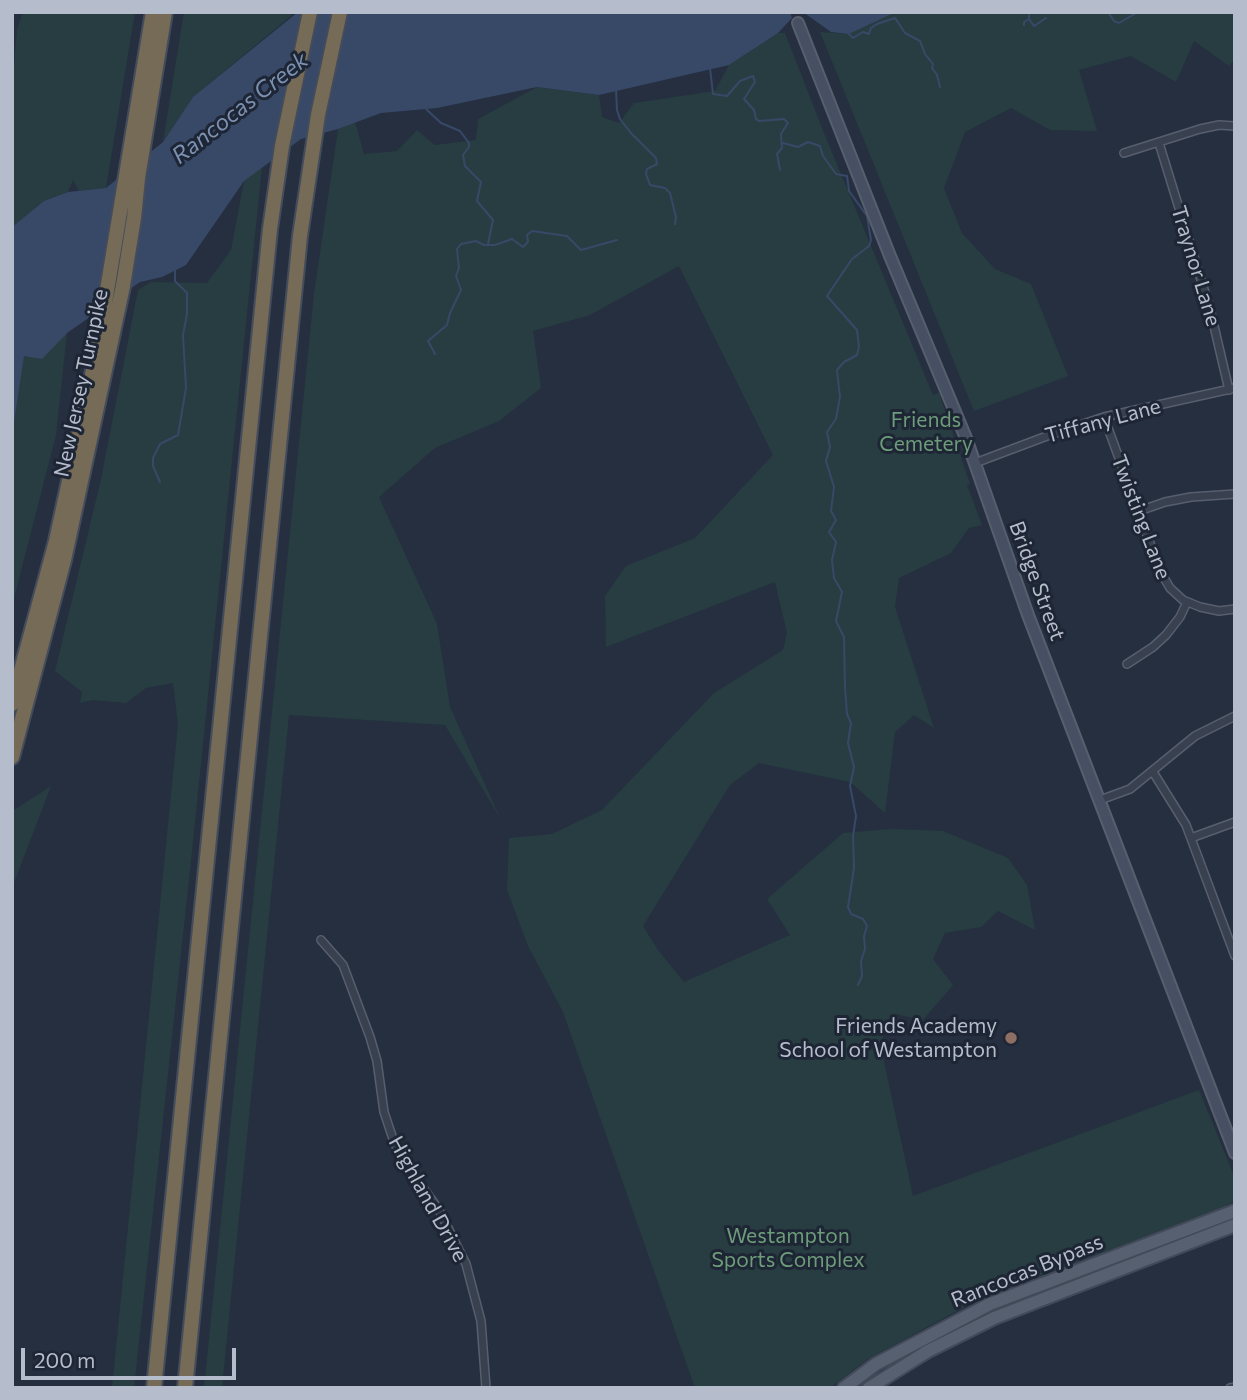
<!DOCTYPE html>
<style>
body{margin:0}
#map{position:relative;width:1247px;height:1400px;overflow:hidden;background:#252f40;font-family:Commissioner,sans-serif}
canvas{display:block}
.frame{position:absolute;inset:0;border:14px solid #b5bccb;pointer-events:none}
.scale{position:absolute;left:21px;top:1348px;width:215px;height:32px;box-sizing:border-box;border:4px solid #b5bccb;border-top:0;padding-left:9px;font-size:21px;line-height:24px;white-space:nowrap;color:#b5bccb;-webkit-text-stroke:5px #1e2635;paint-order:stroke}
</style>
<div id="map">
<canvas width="1247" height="1400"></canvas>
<div class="frame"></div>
<div class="scale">200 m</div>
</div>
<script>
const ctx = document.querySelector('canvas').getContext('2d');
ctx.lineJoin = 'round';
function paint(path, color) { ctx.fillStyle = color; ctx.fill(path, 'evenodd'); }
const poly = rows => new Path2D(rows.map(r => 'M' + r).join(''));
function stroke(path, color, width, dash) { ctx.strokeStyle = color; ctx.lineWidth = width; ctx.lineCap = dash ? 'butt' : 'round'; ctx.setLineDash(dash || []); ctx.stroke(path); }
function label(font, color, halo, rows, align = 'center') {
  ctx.font = font + ' Commissioner,sans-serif'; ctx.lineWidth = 6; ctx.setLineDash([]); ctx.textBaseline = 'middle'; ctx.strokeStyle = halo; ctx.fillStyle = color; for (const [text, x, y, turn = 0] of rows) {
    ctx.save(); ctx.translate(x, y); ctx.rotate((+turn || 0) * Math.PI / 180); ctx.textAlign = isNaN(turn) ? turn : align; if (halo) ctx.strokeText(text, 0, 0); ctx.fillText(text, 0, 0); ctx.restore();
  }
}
paint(poly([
 [23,12,135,12,106,188,79,191,73,180,68,192,44,201,12,227,12,88,17,29],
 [184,12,292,12,291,16,193,97,163,142],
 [896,12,1235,12,1235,59,1229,66,1194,41,1176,82,1131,56,1079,70,1097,131,1050,130,1011,108,965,132,944,188,962,233,995,269,1031,284,1068,376,974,411,820,32,849,34],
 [778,33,785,33,824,133,933,395,939,393,970,484,967,485,982,525,969,528,951,553,899,578,895,607,934,728,914,715,895,732,885,813,850,782,759,763,730,785,643,926,658,950,684,982,790,935,767,899,843,833,891,829,943,831,1008,858,1027,885,1035,930,998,911,981,927,945,933,933,959,953,985,923,1020,895,1014,880,1043,913,1196,1199,1090,1235,1178,1235,1200,1225,1207,983,1297,868,1359,830,1388,695,1388,563,1012,528,946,507,890,509,838,552,834,602,810,714,693,783,650,787,633,775,582,606,647,605,596,626,566,695,538,773,455,679,266,590,315,533,331,541,388,499,421,435,448,379,497,437,624,450,707,501,820,445,725,289,715,222,1388,204,1388,314,294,338,129,355,122,364,154,397,151,417,130,435,145,476,140,478,119,537,87,599,95,602,117,619,123,634,103,715,91,729,65],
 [262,167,191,861,134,1388,112,1388,178,724,173,683,146,688,126,703,93,700,80,703,82,692,55,671,101,479,138,290,151,282,207,283,231,250,244,181],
 [12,270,67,333,56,435,12,606],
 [51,786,12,888,14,810]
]), '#273d41');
paint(poly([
 [298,12,790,12,792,18,778,33,729,65,599,95,537,87,437,108,381,113,338,129,301,139,244,181,186,265,162,277,140,282,67,333,42,359,24,356,12,435,12,227,44,201,68,192,106,188,163,142,193,97],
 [803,12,896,12,849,34,831,32]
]), '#384968');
stroke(poly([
 [1108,12,1114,21,1119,23,1138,12],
 [1029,19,1034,26,1046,18],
 [1024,25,1024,22,1029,19,1029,12],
 [847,32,853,38,863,32,869,34,871,28,877,24,895,18,905,33,920,41,925,54,933,64,932,68,937,75,940,87],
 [710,68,713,94,727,96,740,81,753,76,755,82,744,99,754,110,756,119,759,121,784,119,788,123,781,134,782,148,777,154,780,170],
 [616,89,617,110,620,119,631,133,656,158,657,164,647,169,646,174,650,185,665,188,670,193,676,217,675,224],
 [426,109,441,123,460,131,469,143,469,147,463,155,465,166,481,182,477,201,493,220,488,244],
 [783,143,798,147,808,142,820,146,823,156,836,174,847,176,849,191,867,216,871,240,869,246,852,259,827,296,857,330,859,347,857,355,844,362,837,370,840,397,836,419,827,432,830,447,826,461,834,487,831,511,836,520,829,532,836,542,832,560,834,578,842,592,836,621,844,637,845,687,847,714,851,723,848,743,854,767,850,786,856,816,853,836,854,868,848,907,851,914,863,919,867,926,864,936,865,949,861,961,862,976,858,985],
 [435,354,428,341,447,325,450,313,461,290,456,276,459,268,457,249,461,244,476,241,484,245,495,245,512,239,523,247,528,242,527,235,532,231,567,236,581,250,617,240],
 [160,482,153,466,153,458,160,444,178,435,186,388,183,335,187,314,187,293,175,281,175,270]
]), '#384968', 2);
const street = poly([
 [1159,143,1210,309,1229,390],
 [1124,153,1200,129,1219,125,1235,126],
 [1104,417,1160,571,1170,588,1183,600,1200,607,1219,611,1235,609],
 [975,463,1047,436,1104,417,1235,388],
 [1139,511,1165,502,1191,497,1235,494],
 [1127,664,1153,647,1166,635,1180,617,1187,602],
 [1153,772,1186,825,1235,956],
 [1100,800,1130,789,1195,736,1235,716],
 [1191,838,1235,822],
 [321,940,343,965,370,1037,377,1061,384,1112,394,1142,403,1160,439,1210,466,1264,481,1321,486,1388],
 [1230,1388,1235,1387]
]);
const secondary = poly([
 [798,23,890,256,966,438,1028,615,1235,1153]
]);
const primary = poly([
 [844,1388,876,1364,990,1304,1235,1211],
 [869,1388,928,1351,994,1318,1235,1225]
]);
const highway = poly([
 [12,704,56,541,96,357,153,12],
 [12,757,64,560,123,286,134,218,138,178,165,12],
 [154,1388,270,229,282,146,310,12],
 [185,1388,300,236,318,115,340,12]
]);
stroke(street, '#575f6e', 10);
stroke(secondary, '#575f6e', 14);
stroke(primary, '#424a59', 16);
stroke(highway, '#444c5b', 18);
stroke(street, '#394150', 7);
stroke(secondary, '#475063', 10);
stroke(primary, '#576070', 12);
stroke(highway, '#766b56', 14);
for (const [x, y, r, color] of [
 [1011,1038,7,"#8d6e63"]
]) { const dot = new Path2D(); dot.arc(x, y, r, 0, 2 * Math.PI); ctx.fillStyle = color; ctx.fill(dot); stroke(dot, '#1e2635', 2.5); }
label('21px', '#b5bccb', '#1e2635', [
 ["Traynor Lane",1196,266,73],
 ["New Jersey Turnpike",81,383,-78],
 ["Tiffany Lane",1103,421,-15],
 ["Twisting Lane",1141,517,69],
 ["Bridge Street",1037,581,70],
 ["Highland Drive",428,1199,61],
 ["Rancocas Bypass",1027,1271,-22]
]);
label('21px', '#6c9c79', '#1e2635', [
 ["Friends",926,420],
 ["Cemetery",926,444],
 ["Westampton",788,1236],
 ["Sports Complex",788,1260]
]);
label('21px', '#b5bccb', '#1e2635', [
 ["Friends Academy",997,1026],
 ["School of Westampton",997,1050]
], 'right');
label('italic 23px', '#7c91b2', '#1e2635', [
 ["Rancocas Creek",240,108,-38]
]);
</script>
